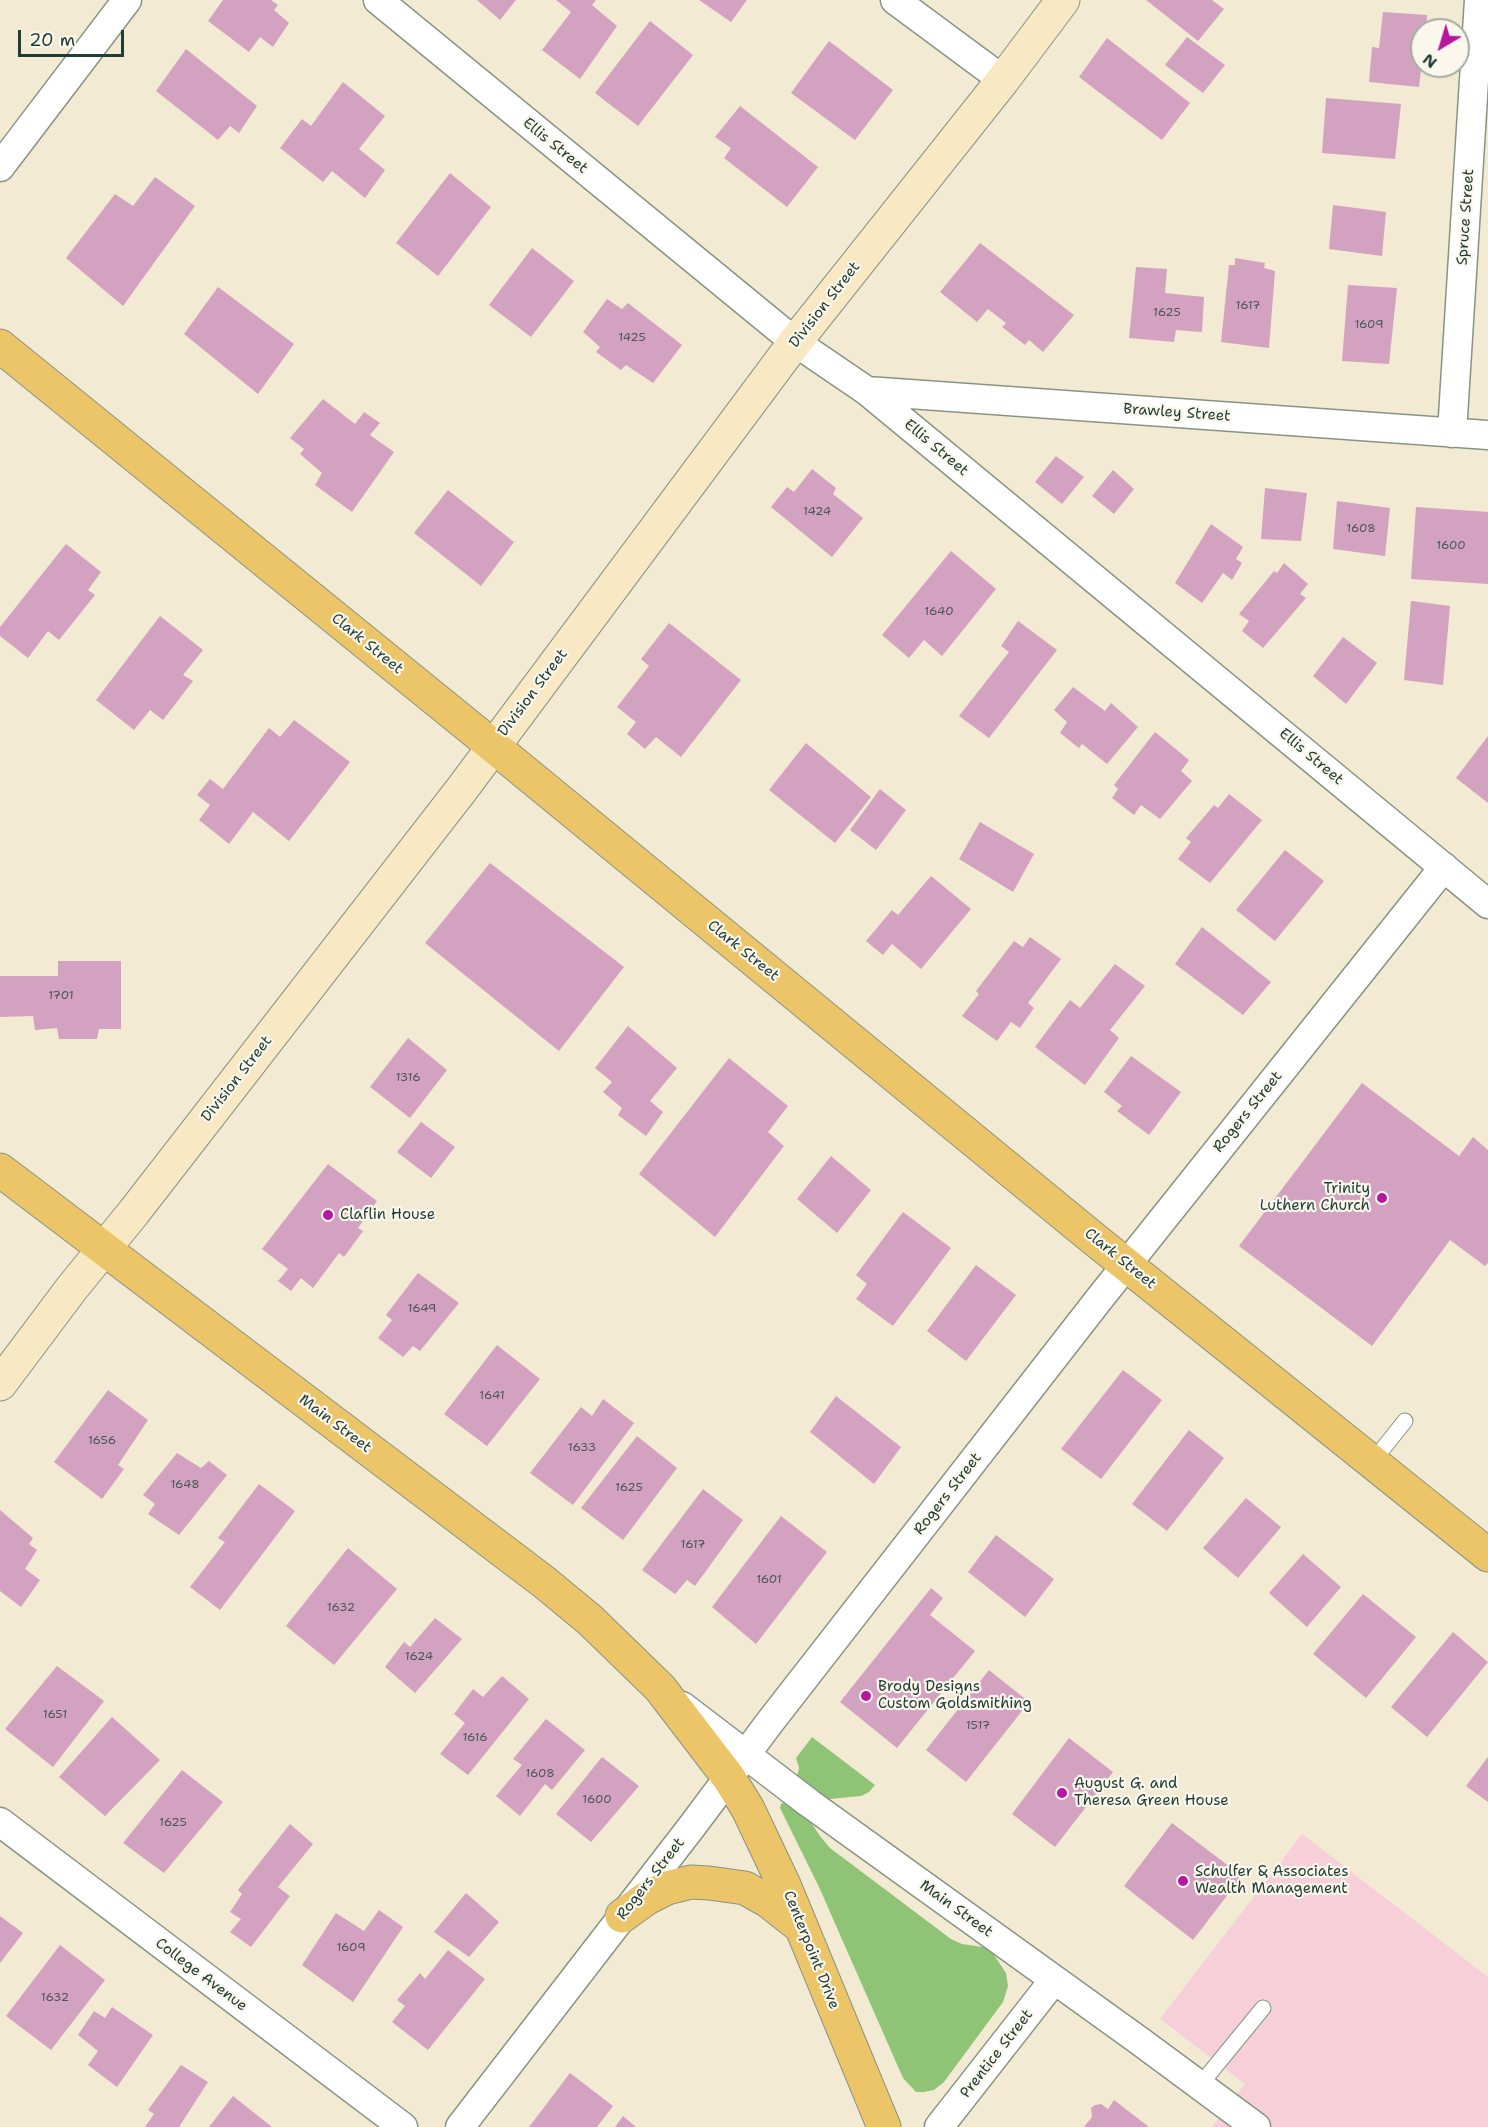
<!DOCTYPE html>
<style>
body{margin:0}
#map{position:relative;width:1488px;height:2127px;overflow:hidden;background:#f2ead2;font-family:"Shantell Sans",sans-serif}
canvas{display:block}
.north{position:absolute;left:1410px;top:18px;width:60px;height:60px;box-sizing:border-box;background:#fbf7ec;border:2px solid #a3ada2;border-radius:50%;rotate:218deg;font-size:16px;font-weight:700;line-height:24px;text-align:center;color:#1f3d34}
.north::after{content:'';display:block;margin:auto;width:21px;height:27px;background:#b5179e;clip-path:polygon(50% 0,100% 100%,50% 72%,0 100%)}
.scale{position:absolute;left:18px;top:30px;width:106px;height:27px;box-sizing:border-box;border:3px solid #1f3d34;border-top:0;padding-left:8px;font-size:18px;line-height:21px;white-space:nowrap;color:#1f3d34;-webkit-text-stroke:4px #fbf7ec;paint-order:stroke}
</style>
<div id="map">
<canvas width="1488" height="2127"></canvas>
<div class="north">N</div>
<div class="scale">20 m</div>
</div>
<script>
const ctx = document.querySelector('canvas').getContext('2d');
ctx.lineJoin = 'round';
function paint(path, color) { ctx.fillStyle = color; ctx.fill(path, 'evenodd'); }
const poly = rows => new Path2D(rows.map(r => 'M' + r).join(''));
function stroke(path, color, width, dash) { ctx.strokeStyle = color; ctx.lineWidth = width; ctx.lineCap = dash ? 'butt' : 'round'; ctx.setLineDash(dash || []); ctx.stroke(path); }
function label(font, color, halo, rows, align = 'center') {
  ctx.font = font + ' "Shantell Sans",sans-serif'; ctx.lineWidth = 4.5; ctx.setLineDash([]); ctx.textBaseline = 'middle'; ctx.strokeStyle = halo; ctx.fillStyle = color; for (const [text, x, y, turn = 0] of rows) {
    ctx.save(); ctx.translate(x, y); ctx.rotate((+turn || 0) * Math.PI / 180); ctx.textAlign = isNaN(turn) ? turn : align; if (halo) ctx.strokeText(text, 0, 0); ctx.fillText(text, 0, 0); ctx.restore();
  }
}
paint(poly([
 [1302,1834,1488,1977,1488,2127,1212,2127,1245,2084,1160,2019]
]), '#f6cfd8');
paint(poly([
 [812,1737,875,1785,869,1792,861,1796,830,1799,822,1798,796,1780,799,1768,796,1758],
 [785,1802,810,1821,820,1836,830,1848,951,1939,962,1944,983,1947,992,1952,1006,1973,1008,1986,1003,2002,944,2082,934,2090,924,2092,916,2092,903,2078,819,1887,780,1808,781,1804]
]), '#8fc477');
paint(poly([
 [223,0,271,0,278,5,274,10,289,23,273,47,260,37,249,52,208,21],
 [477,0,516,0,500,20],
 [556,0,596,0,592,5,617,26,580,79,542,50,571,12],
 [699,0,747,0,731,22],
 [1146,0,1212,0,1224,9,1198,41],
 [1383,12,1427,15,1426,30,1422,30,1422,62,1419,87,1369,82,1372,47,1379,48],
 [650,21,693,55,638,126,595,93],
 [1187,37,1225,65,1203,93,1165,65],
 [1107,38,1190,103,1162,140,1079,77],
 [829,41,893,90,855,140,791,93],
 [186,49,257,106,239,133,230,126,218,140,156,91],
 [343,82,385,116,359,149,385,170,365,198,332,171,323,182,280,148,302,119,311,126],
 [1326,98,1401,104,1395,159,1322,153],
 [740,106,818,167,787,207,724,158,731,148,715,137],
 [450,173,491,207,438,276,396,243],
 [155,177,195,206,123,306,66,258,115,194,133,206],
 [1333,205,1386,212,1382,256,1329,249],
 [980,243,1074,315,1043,352,1029,340,1025,345,1002,327,1006,323,988,309,977,322,940,292],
 [532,248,574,281,531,337,489,305],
 [1235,258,1265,263,1264,268,1275,271,1269,348,1221,342,1229,265,1235,265],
 [1136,267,1167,269,1165,293,1204,297,1202,332,1176,330,1174,342,1129,338],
 [1348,285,1397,288,1389,364,1342,361],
 [218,287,294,344,258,394,184,334],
 [607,299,622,309,628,303,682,345,653,383,626,365,621,370,596,352,600,347,583,332],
 [323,399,355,424,364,412,380,423,370,435,394,452,352,512,315,485,322,473,300,454,304,449,290,438],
 [1056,456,1084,477,1062,504,1035,482],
 [812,469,836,488,833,494,863,518,832,557,771,507,787,487,794,492],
 [1113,470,1134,489,1114,514,1092,496],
 [1265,488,1307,493,1301,541,1261,539],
 [448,490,514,542,481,586,414,533],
 [1337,501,1390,508,1385,556,1333,549],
 [1416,507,1488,512,1488,584,1411,579],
 [1211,524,1243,547,1236,559,1242,563,1232,580,1223,573,1202,603,1175,583],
 [66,544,101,572,88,590,95,595,59,640,48,631,28,658,0,636,0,627],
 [951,551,996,589,942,656,924,640,909,658,882,635],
 [1284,563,1308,584,1300,594,1306,598,1263,648,1242,631,1249,621,1239,614,1274,571,1277,573],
 [1411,601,1450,606,1443,685,1404,680],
 [160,616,203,650,183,675,193,681,163,720,150,710,134,730,96,700],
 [1018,621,1057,650,989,738,959,716,1009,652,1001,646],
 [669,623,741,680,681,757,656,737,645,749,627,734,636,722,617,707,649,666,641,659],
 [1343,637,1377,663,1346,704,1313,676],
 [1073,687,1105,711,1111,703,1138,727,1107,764,1082,744,1079,748,1060,733,1067,722,1054,710],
 [294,720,350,762,289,841,253,812,229,844,199,820,210,805,197,795,210,779,223,789,269,728,280,737],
 [1155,732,1189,760,1181,771,1192,781,1160,819,1141,805,1134,815,1112,798,1118,789,1114,785],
 [1488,736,1488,803,1456,778],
 [806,743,871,797,835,843,769,790],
 [880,789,906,810,876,850,850,830],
 [1229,794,1262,820,1210,883,1178,859,1191,842,1186,838,1214,805,1218,808],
 [980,822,1034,854,1013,892,959,859],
 [1285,850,1324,881,1275,941,1236,910],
 [490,863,624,967,559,1051,425,943],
 [931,876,971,909,921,969,892,944,883,955,866,941,892,910,898,915],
 [1202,927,1271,982,1243,1015,1175,964],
 [1030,937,1061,959,1028,1003,1034,1008,1020,1028,1011,1022,997,1041,962,1016,979,994,976,991,1014,941,1023,947],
 [58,961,121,961,121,1029,99,1029,97,1039,59,1039,57,1028,35,1030,33,1016,0,1017,0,976,58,976],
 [1115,964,1145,986,1110,1030,1119,1038,1085,1085,1035,1047,1070,1000,1080,1008],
 [628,1026,677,1068,650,1101,663,1112,646,1136,618,1115,622,1108,603,1092,612,1082,595,1068],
 [408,1038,447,1070,410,1118,370,1087],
 [1131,1056,1181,1092,1149,1135,1117,1111,1122,1106,1104,1092],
 [729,1058,788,1106,768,1132,784,1146,715,1237,639,1174],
 [1362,1083,1459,1156,1473,1137,1488,1150,1488,1263,1485,1266,1450,1240,1372,1346,1239,1246],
 [421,1122,455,1147,431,1178,397,1152],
 [831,1156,871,1190,837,1233,797,1199],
 [328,1164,377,1201,358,1228,363,1231,344,1257,339,1253,313,1288,301,1278,291,1291,278,1281,288,1269,262,1249],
 [903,1212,951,1248,893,1326,856,1299,867,1284,856,1275],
 [976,1265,1016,1295,966,1361,927,1331],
 [418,1273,459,1303,420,1351,413,1346,403,1357,378,1338,392,1320,386,1315],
 [497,1345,540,1379,487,1446,444,1414],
 [1123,1370,1162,1400,1101,1479,1061,1449],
 [108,1390,148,1420,118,1465,124,1469,102,1499,54,1462],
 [836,1396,901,1447,874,1484,810,1432],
 [603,1399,634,1423,573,1505,530,1473,581,1407,592,1416],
 [1189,1430,1224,1458,1167,1531,1132,1504],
 [637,1436,677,1468,623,1540,581,1508],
 [177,1453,201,1468,209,1461,227,1475,179,1535,148,1514,155,1504,143,1495],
 [259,1484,295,1511,220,1610,190,1587,225,1542,218,1538],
 [703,1489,743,1520,695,1586,687,1580,675,1594,642,1570],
 [1246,1498,1281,1527,1238,1578,1203,1548],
 [0,1510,33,1538,29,1544,37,1550,25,1569,40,1580,21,1607,0,1591],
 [781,1516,827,1552,756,1644,712,1607],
 [996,1535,1054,1579,1025,1617,968,1572],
 [348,1548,397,1589,334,1665,286,1626],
 [1303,1554,1341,1587,1307,1627,1269,1593],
 [931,1588,943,1598,930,1615,975,1651,897,1748,840,1702],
 [1363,1594,1416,1637,1366,1698,1313,1654],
 [435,1618,462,1639,415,1693,385,1667,404,1642,410,1647],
 [1453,1632,1488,1662,1427,1737,1391,1707],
 [57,1666,104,1701,53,1767,5,1729],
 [989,1670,1029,1702,966,1782,926,1750],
 [502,1676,529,1699,468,1775,440,1754,465,1723,454,1714,473,1689,483,1697],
 [112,1717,160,1760,105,1816,59,1777],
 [546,1719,585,1750,552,1790,545,1784,520,1816,496,1796,522,1765,513,1759],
 [1069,1738,1113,1772,1055,1847,1012,1814],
 [602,1757,639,1786,591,1842,556,1814],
 [1488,1757,1488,1802,1466,1786],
 [182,1770,223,1802,164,1873,123,1843],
 [1172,1823,1242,1876,1193,1940,1124,1886],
 [290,1824,313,1844,278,1887,290,1896,251,1947,230,1932,241,1919,230,1912,242,1894,238,1890],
 [466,1893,499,1922,469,1957,434,1932],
 [379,1910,403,1927,353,2002,302,1965,336,1913,364,1931],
 [0,1916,23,1933,0,1963],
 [60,1945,105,1980,51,2050,6,2016],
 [448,1950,485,1979,428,2050,392,2022,405,2006,397,2000,420,1973,425,1979],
 [112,2007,153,2035,117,2087,88,2065,98,2051,78,2035,94,2011,105,2018],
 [181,2065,208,2082,179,2127,145,2127,154,2114,148,2110],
 [570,2073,613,2106,597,2127,529,2127],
 [233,2096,272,2127,209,2127],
 [1114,2100,1149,2127,1084,2127,1092,2117,1091,2108,1095,2105,1101,2104,1108,2109],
 [623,2116,636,2127,615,2127]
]), '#d3a2c0');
const service = poly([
 [1373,1461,1405,1421],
 [1200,2085,1263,2008]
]);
const minor = poly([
 [378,0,795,342,867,391,1488,904],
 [895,0,1003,80],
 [0,167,127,0],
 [867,391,1488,435],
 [1452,433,1479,0],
 [682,1706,809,1803,1141,2042,1256,2127],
 [0,1822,403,2127],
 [460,2127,693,1825,770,1722,1100,1298,1444,867],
 [939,2127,1054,1980]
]);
const secondary = poly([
 [0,1384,72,1288,134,1212,462,789,795,342,1003,80,1063,0]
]);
const primary = poly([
 [0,346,493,746,1094,1239,1488,1555],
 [0,1170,544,1582,590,1620,660,1688,729,1778,748,1809,784,1885,884,2127],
 [622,1916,647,1898,667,1888,691,1882,709,1883,745,1888,768,1901,800,1926]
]);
stroke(service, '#889483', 17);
stroke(minor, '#889483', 31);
stroke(secondary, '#889483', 35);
stroke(primary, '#889483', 35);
stroke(service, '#fff', 15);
stroke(minor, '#fff', 28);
stroke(secondary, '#f8e8c3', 33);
stroke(primary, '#edc569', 33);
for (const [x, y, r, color] of [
 [1382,1198,6,"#b5179e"],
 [328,1215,6,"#b5179e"],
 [866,1696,6,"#b5179e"],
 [1062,1793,6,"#b5179e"],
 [1183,1881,6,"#b5179e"]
]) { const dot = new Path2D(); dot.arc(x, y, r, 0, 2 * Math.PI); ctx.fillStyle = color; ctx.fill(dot); stroke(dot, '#fbf7ec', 2); }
label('12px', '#4c5657', null, [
 ["1617",1248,306],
 ["1625",1167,313],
 ["1609",1369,325],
 ["1425",632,338],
 ["1424",817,512],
 ["1608",1361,529],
 ["1600",1451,546],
 ["1640",939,612],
 ["1701",61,996],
 ["1316",408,1078],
 ["1649",422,1309],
 ["1641",492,1396],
 ["1656",102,1441],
 ["1633",582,1448],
 ["1648",185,1485],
 ["1625",629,1488],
 ["1617",693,1545],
 ["1601",769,1580],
 ["1632",341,1608],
 ["1624",419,1657],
 ["1651",55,1715],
 ["1517",978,1726],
 ["1616",475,1738],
 ["1608",540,1774],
 ["1600",597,1800],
 ["1625",173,1823],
 ["1609",351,1948],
 ["1632",55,1998]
]);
label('15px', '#1f3d34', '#fbf7ec', [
 ["Ellis Street",555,146,39],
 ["Spruce Street",1466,217,-86],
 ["Division Street",825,305,-52],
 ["Brawley Street",1177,413,4],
 ["Ellis Street",936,448,40],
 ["Clark Street",367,644,39],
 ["Division Street",533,693,-53],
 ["Ellis Street",1311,757,40],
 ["Clark Street",743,951,39],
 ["Division Street",237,1079,-52],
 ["Rogers Street",1248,1112,-51],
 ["Clark Street",1120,1259,39],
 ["Main Street",335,1424,37],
 ["Rogers Street",948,1494,-52],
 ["Rogers Street",651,1879,-52],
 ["Main Street",956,1909,36],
 ["Centerpoint Drive",811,1950,68],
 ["College Avenue",201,1975,37],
 ["Prentice Street",997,2054,-52]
]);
label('15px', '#1f3d34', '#fbf7ec', [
 ["Trinity",1370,1189,"right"],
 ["Luthern Church",1370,1206,"right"],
 ["Claflin House",340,1215],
 ["Brody Designs",878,1687],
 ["Custom Goldsmithing",878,1704],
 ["August G. and",1074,1784],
 ["Theresa Green House",1074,1801],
 ["Schulfer & Associates",1195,1872],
 ["Wealth Management",1195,1889]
], 'left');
</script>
